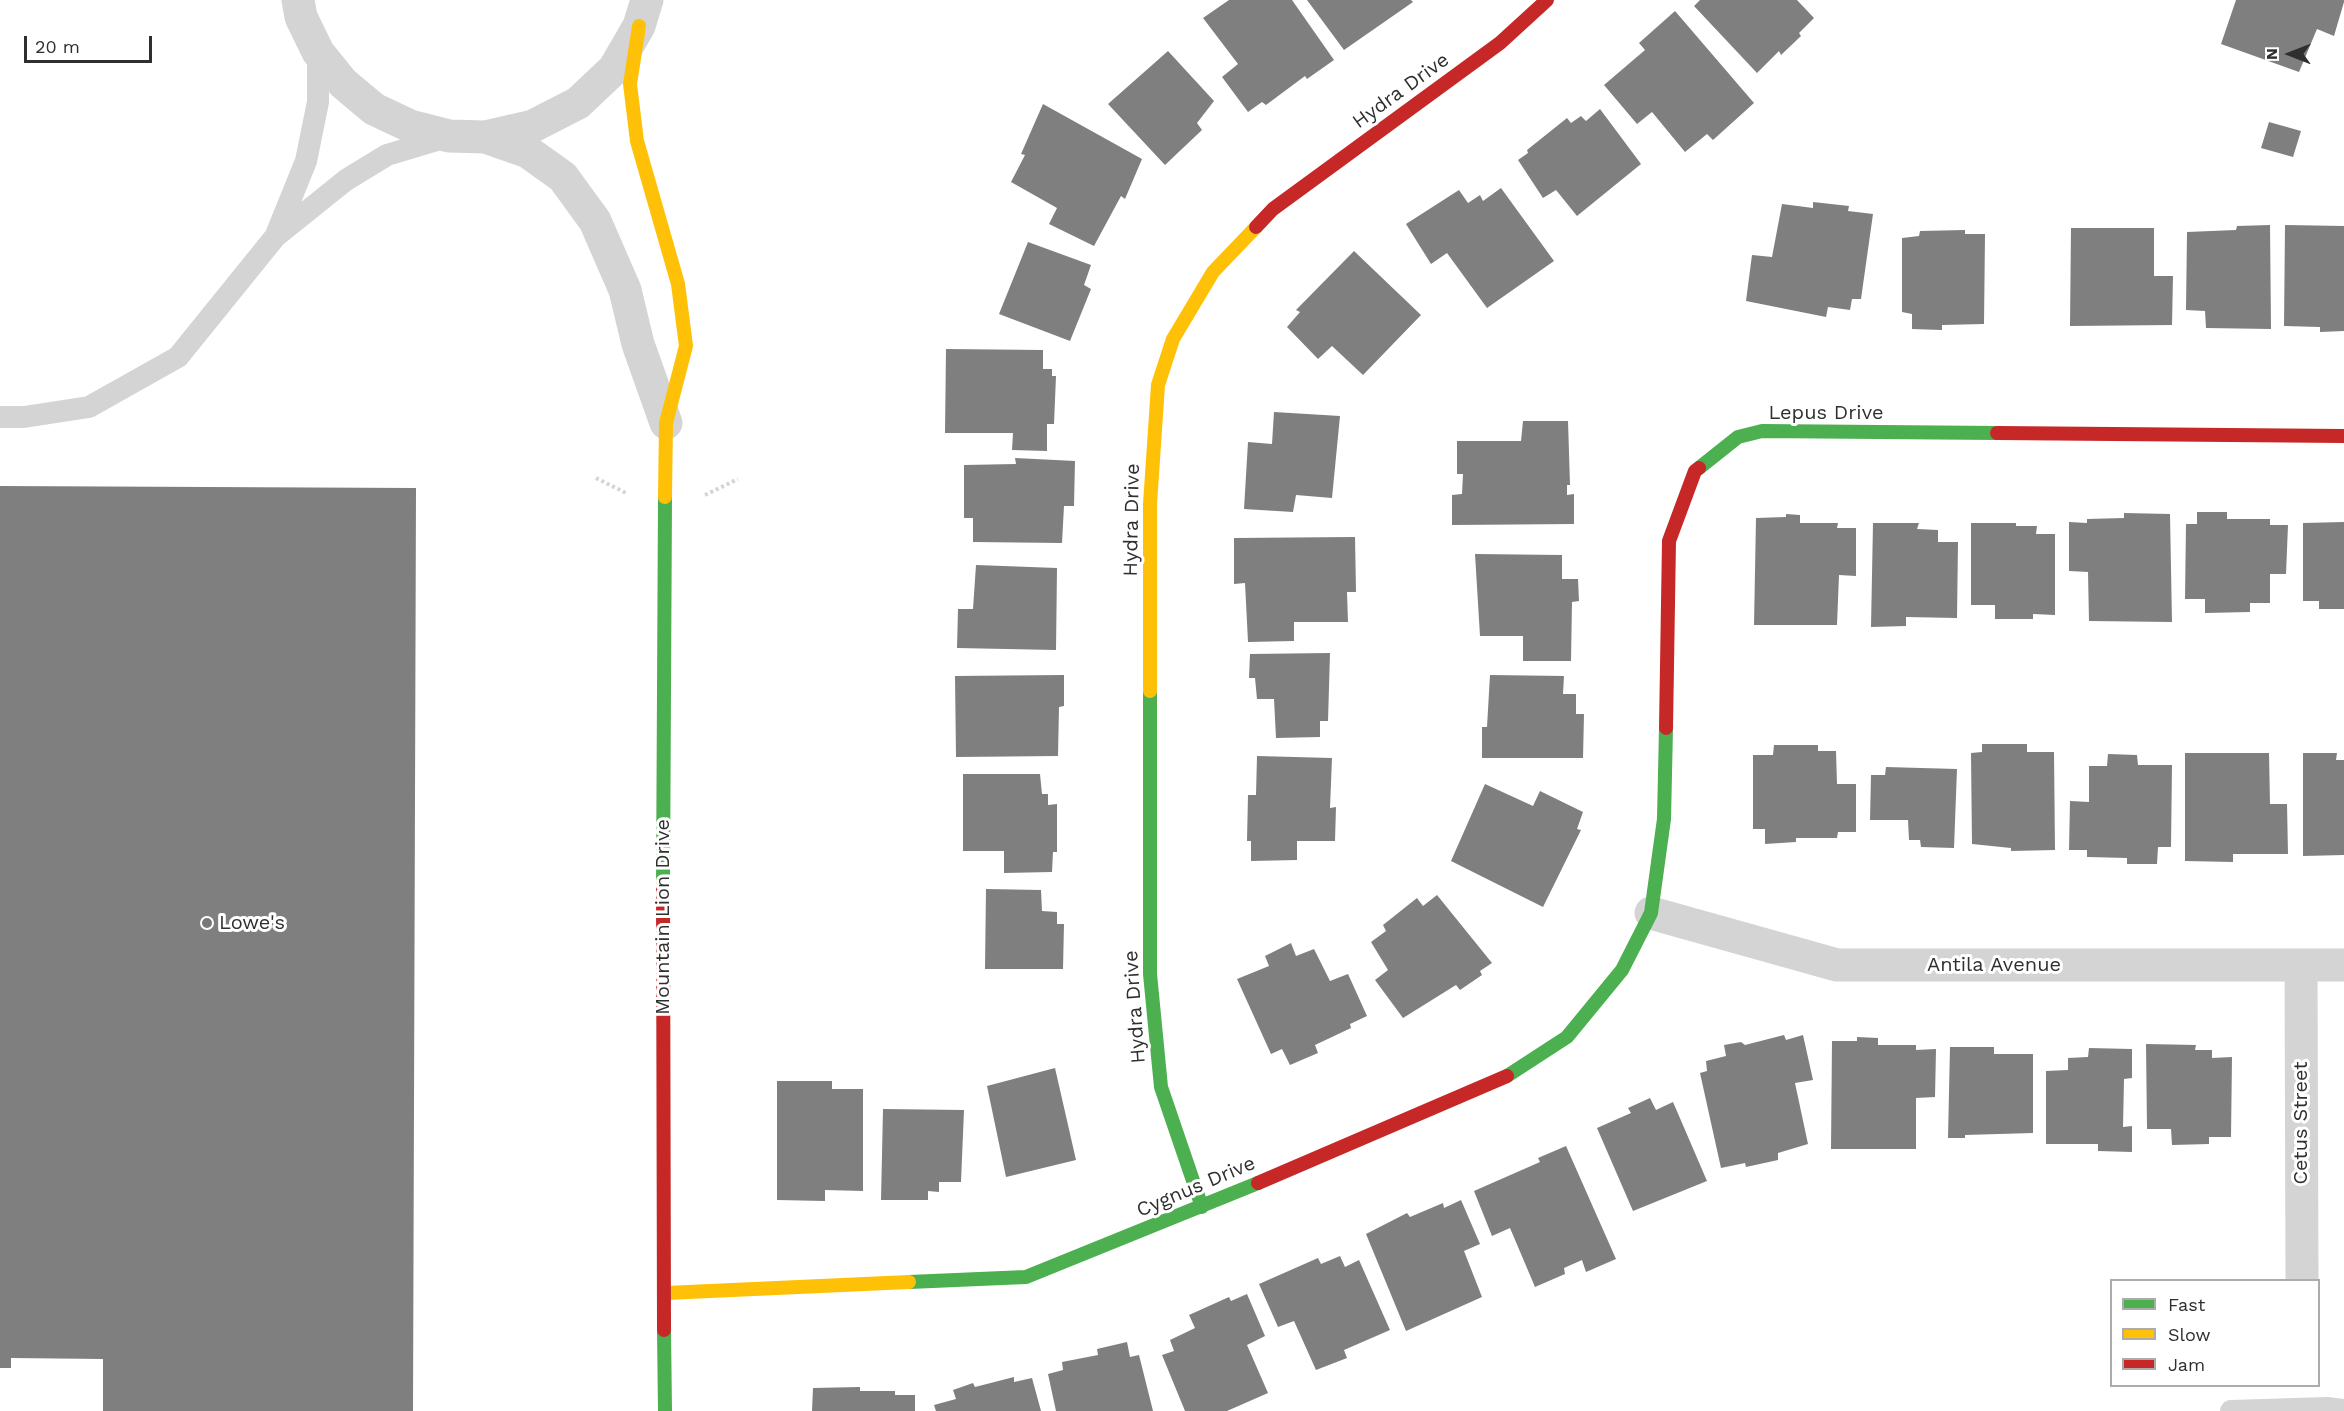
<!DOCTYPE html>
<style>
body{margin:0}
#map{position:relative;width:2344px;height:1411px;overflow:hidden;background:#fff;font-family:"Work Sans",sans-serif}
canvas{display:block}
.legend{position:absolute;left:2110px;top:1279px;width:210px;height:108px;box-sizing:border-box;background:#fff;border:2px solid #acacac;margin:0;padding:8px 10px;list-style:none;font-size:18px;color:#2f2f2f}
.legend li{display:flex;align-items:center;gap:12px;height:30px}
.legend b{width:30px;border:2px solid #acacac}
.north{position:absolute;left:2260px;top:24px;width:60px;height:60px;-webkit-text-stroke:4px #fff;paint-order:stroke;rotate:270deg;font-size:16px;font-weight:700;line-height:24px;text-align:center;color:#2f2f2f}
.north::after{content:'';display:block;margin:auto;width:21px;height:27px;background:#2f2f2f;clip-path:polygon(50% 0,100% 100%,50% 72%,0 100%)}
.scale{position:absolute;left:24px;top:36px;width:128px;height:27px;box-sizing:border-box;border:3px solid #2f2f2f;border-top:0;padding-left:8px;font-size:18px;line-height:21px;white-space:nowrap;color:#2f2f2f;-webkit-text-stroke:4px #fff;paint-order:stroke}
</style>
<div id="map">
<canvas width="2344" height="1411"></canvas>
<ul class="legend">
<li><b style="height:8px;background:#4caf50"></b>Fast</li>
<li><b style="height:8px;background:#ffc107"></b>Slow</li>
<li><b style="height:8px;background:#c62828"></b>Jam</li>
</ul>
<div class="north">N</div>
<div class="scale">20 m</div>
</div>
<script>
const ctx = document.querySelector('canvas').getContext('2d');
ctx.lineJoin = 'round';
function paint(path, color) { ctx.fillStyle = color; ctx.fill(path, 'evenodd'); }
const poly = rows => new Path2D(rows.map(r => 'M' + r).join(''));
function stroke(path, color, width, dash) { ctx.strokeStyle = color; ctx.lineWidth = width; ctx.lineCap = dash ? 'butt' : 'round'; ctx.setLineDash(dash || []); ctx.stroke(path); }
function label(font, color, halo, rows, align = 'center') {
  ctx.font = font + ' "Work Sans",sans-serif'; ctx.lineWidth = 6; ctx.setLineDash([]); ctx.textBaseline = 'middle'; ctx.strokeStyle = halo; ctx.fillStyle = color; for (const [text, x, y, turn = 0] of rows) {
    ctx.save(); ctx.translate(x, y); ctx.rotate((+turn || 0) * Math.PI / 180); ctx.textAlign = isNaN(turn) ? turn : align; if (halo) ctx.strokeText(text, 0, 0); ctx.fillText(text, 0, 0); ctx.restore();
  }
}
paint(poly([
 [1229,0,1292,0,1334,60,1307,79,1305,76,1266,105,1262,102,1248,112,1222,77,1238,64,1203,18],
 [1307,0,1411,0,1413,2,1344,50],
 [1700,0,1797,0,1814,18,1799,33,1801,36,1781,55,1779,51,1757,73,1694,6],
 [2236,0,2344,0,2344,2,2334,36,2317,29,2299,72,2221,44],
 [1675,11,1754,103,1713,140,1707,134,1685,152,1652,112,1637,124,1604,85,1645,50,1639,43],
 [1168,51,1214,101,1197,123,1202,130,1165,165,1108,104],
 [1043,104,1142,159,1125,199,1121,196,1094,246,1049,224,1057,208,1011,182,1025,155,1021,154],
 [1600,109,1641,164,1577,216,1556,190,1543,198,1518,160,1528,153,1527,150,1567,118,1571,123,1581,116,1586,121],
 [2269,122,2301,131,2293,157,2261,148],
 [1501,188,1554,261,1487,308,1447,253,1431,264,1406,224,1459,190,1468,203,1480,195,1483,201],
 [1813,202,1849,206,1848,211,1873,214,1861,299,1852,299,1850,310,1828,307,1826,317,1746,301,1752,255,1772,257,1782,204,1813,208],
 [2270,225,2271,329,2206,328,2205,311,2186,310,2187,232,2236,230,2237,226],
 [2285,225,2344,226,2344,331,2320,332,2320,327,2284,326],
 [2071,228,2154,228,2154,276,2173,276,2172,325,2070,326],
 [1965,230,1965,234,1985,234,1984,324,1942,325,1942,330,1912,329,1912,314,1902,312,1902,238,1919,236,1920,231],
 [1028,242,1091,265,1084,285,1091,289,1070,341,999,314],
 [1354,251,1421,315,1363,375,1332,346,1318,359,1287,327,1300,312,1296,310],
 [946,349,1043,350,1043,369,1052,369,1052,376,1056,376,1054,424,1047,424,1047,451,1012,450,1013,433,945,433],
 [1274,412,1340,416,1332,498,1296,495,1293,512,1244,509,1248,442,1272,444],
 [1523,421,1568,421,1570,485,1567,485,1567,495,1574,494,1574,524,1452,525,1452,495,1462,494,1463,474,1457,474,1457,441,1521,441],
 [1015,458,1075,461,1074,506,1064,506,1062,543,973,542,973,518,964,518,964,465,1016,464],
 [0,486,416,488,413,1411,103,1411,103,1359,11,1358,11,1368,0,1368],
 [2197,512,2227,512,2227,519,2270,519,2270,525,2288,525,2286,574,2270,574,2270,603,2250,603,2250,612,2205,613,2205,599,2185,599,2186,524,2197,524],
 [2124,513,2170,514,2172,622,2089,621,2088,572,2069,571,2069,522,2087,523,2087,519,2124,518],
 [1786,514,1800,515,1800,523,1838,523,1837,528,1856,528,1856,576,1839,575,1837,625,1754,625,1756,518,1786,517],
 [2344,522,2344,609,2319,609,2319,601,2303,601,2303,523],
 [1873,523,1919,523,1917,529,1938,530,1938,542,1958,542,1957,618,1906,617,1906,626,1871,627],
 [1971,523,2016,523,2016,526,2037,526,2036,534,2055,534,2055,615,2033,614,2033,619,1995,619,1995,605,1971,605],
 [1355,537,1356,592,1347,592,1348,622,1294,622,1294,641,1248,642,1245,583,1234,584,1234,538],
 [1475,554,1562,555,1562,579,1578,579,1579,601,1572,602,1571,661,1523,661,1523,636,1480,636],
 [976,565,1057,568,1056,650,957,648,958,609,973,609],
 [1330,653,1328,721,1320,721,1320,737,1276,738,1274,699,1257,699,1255,678,1249,678,1250,654],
 [1064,675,1064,706,1059,707,1058,756,956,757,955,676],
 [1490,675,1564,676,1563,694,1576,694,1576,714,1584,714,1583,758,1482,758,1482,727,1487,727],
 [1982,744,2027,744,2027,752,2054,752,2055,850,2011,851,2011,848,1972,844,1971,753,1982,752],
 [1774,745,1818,745,1818,751,1836,751,1837,784,1856,784,1856,832,1838,832,1837,838,1796,838,1796,842,1765,844,1765,829,1753,829,1753,755,1773,755],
 [2185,753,2269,753,2270,804,2287,804,2288,854,2233,854,2233,862,2185,861],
 [2303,753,2337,753,2336,760,2344,760,2344,855,2303,856],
 [2108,754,2137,755,2138,765,2172,765,2171,847,2158,847,2157,864,2127,864,2127,858,2087,857,2087,850,2069,850,2070,801,2089,802,2089,766,2107,766],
 [1257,756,1332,758,1330,808,1336,807,1335,841,1297,841,1297,860,1251,861,1251,841,1247,841,1248,795,1256,795],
 [1886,767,1957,769,1954,848,1921,847,1920,840,1909,840,1908,820,1870,820,1871,775,1885,775],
 [963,774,1040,774,1042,794,1048,794,1048,805,1057,804,1057,852,1053,852,1052,872,1004,873,1004,851,963,851],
 [1485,784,1533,806,1540,791,1583,812,1577,829,1581,830,1543,907,1451,861],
 [986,889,1041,890,1042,911,1057,912,1057,924,1064,924,1063,969,985,969],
 [1437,895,1492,963,1480,971,1482,975,1460,990,1456,985,1403,1018,1375,980,1388,970,1371,942,1386,931,1383,925,1417,898,1423,906],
 [1291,943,1296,956,1314,949,1330,981,1348,974,1367,1016,1350,1024,1351,1028,1315,1045,1318,1053,1290,1065,1282,1049,1271,1054,1237,979,1269,966,1265,956],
 [1784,1035,1786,1040,1803,1035,1813,1080,1795,1083,1808,1144,1778,1153,1778,1160,1746,1167,1745,1163,1721,1168,1700,1073,1707,1071,1706,1061,1726,1056,1724,1045,1741,1042,1745,1045],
 [1857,1037,1878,1038,1878,1045,1916,1045,1916,1050,1936,1049,1935,1097,1916,1098,1916,1149,1831,1149,1832,1041,1857,1041],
 [2146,1044,2196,1045,2195,1050,2212,1050,2212,1058,2232,1057,2231,1137,2209,1137,2209,1144,2172,1145,2171,1129,2147,1129],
 [1950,1047,1994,1047,1994,1054,2033,1054,2033,1133,1965,1135,1965,1138,1948,1138],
 [2089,1048,2132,1049,2132,1078,2124,1079,2123,1127,2132,1126,2132,1152,2098,1151,2098,1144,2046,1144,2046,1071,2068,1070,2068,1058,2088,1057],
 [1055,1068,1076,1160,1006,1177,987,1086],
 [777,1081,832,1081,832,1089,863,1089,863,1191,825,1190,825,1201,777,1200],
 [1650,1098,1656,1110,1673,1102,1707,1181,1633,1211,1597,1128,1631,1113,1628,1108],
 [883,1109,964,1110,961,1182,939,1182,939,1192,928,1191,928,1200,881,1200],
 [1566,1146,1616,1259,1586,1272,1582,1260,1564,1268,1565,1274,1535,1287,1510,1228,1492,1236,1474,1191,1540,1162,1538,1158],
 [1461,1200,1480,1244,1464,1251,1482,1297,1406,1331,1366,1234,1407,1213,1410,1217,1443,1203,1444,1208],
 [1340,1256,1345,1267,1359,1260,1390,1330,1344,1350,1347,1358,1316,1370,1294,1321,1278,1327,1259,1284,1318,1258,1321,1264],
 [1247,1294,1265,1336,1247,1345,1268,1393,1227,1411,1185,1411,1162,1355,1174,1351,1170,1340,1195,1328,1189,1315,1229,1297,1231,1301],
 [1127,1342,1130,1357,1139,1355,1153,1411,1056,1411,1048,1374,1063,1370,1062,1362,1098,1355,1097,1349],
 [1014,1377,1014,1382,1032,1378,1041,1411,936,1411,934,1405,956,1399,953,1390,973,1383,975,1387],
 [860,1387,860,1391,895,1391,895,1395,915,1395,915,1411,812,1411,813,1388]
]), '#7f7f7f');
stroke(poly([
 [596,478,628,494],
 [705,495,738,479]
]), '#d4d4d4', 4, [3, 3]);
stroke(poly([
 [276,235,306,161,318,102,318,52],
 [0,417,24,417,89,407,178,357,275,237,346,180,387,155,447,137],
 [2231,1411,2327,1408,2344,1410]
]), '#d4d4d4', 22);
stroke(poly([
 [298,0,301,17,318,52,343,83,374,109,410,126,449,136,485,137,533,126,578,103,614,69,639,26,647,0],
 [485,137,528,152,563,177,595,221,625,290,638,344,666,423],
 [1651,913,1837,965,2344,965],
 [2301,965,2302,1280]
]), '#d4d4d4', 33);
stroke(poly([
 [1699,468,1738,437,1762,431,1997,433],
 [1150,691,1150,974,1161,1087,1202,1207],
 [663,883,665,497],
 [1507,1076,1567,1037,1622,970,1651,913,1664,819,1666,728],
 [909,1282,1026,1277,1258,1183],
 [664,1330,665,1411]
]), '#4caf50', 14);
stroke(poly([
 [639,26,630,84,637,141,678,284,686,346,666,423,665,497],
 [1150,691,1150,504,1158,385,1173,339,1213,272,1256,227],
 [666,1293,909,1282]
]), '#ffc107', 14);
stroke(poly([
 [1256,227,1273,209,1500,43,1547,0],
 [1997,433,2344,436],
 [1666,728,1669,541,1695,471,1699,468],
 [663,883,664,1330],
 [1258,1183,1507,1076]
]), '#c62828', 14);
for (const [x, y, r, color] of [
 [207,923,6,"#787878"]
]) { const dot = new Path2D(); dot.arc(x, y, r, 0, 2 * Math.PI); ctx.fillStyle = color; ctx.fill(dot); stroke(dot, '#fff', 2); }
label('20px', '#2f2f2f', '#fff', [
 ["Hydra Drive",1401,91,-36],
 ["Lepus Drive",1826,413],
 ["Hydra Drive",1132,520,-89],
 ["Mountain Lion Drive",663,917,-90],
 ["Antila Avenue",1994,965],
 ["Hydra Drive",1135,1007,-94],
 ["Cetus Street",2301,1123,-90],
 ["Cygnus Drive",1196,1187,-23]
]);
label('20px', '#2f2f2f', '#fff', [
 ["Lowe's",219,923]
], 'left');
</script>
